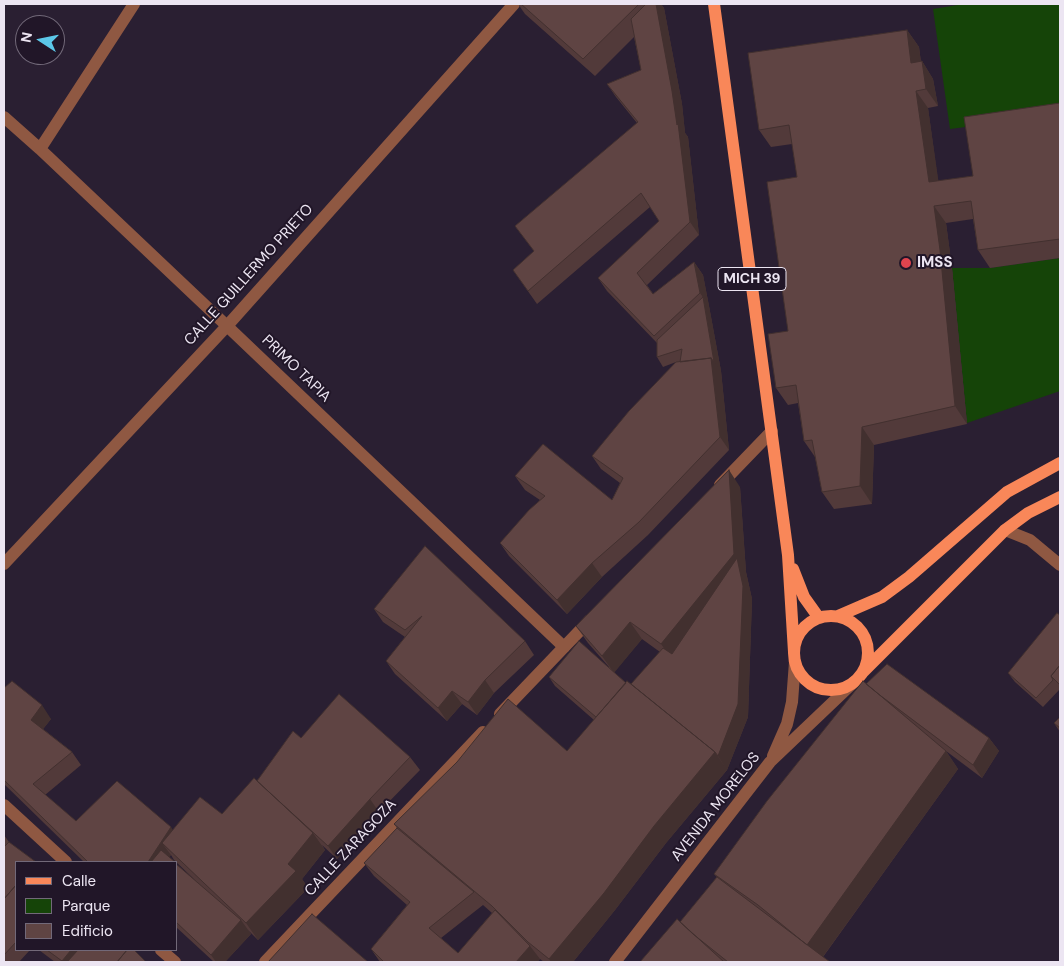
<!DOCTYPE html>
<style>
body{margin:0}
#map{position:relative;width:1064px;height:966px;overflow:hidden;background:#2a1f32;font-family:"DM Sans",sans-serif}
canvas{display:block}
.frame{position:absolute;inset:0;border:5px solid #ece5f2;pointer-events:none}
.legend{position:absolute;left:15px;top:861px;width:162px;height:90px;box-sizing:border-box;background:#211628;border:1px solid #726979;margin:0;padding:6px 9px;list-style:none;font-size:15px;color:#ece5f2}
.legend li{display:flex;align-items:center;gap:10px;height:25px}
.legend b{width:25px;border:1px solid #726979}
.north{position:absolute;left:15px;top:15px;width:50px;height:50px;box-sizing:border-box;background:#211628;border:1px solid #726979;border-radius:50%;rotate:281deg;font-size:14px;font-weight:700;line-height:20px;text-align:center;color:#ece5f2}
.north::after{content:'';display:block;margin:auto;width:18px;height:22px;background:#5cc7e8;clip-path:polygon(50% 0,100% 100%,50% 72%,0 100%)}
</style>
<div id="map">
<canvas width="1064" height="966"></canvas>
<div class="frame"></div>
<ul class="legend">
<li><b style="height:6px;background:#f98759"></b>Calle</li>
<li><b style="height:14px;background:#154408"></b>Parque</li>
<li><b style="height:14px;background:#5f4443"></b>Edificio</li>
</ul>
<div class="north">N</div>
</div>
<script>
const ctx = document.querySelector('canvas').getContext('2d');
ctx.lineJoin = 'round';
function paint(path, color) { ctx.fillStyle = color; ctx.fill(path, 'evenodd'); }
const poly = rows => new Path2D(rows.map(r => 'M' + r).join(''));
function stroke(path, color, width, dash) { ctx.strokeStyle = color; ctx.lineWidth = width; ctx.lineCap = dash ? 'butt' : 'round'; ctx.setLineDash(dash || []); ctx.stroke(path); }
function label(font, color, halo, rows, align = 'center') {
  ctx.font = font + ' "DM Sans",sans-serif'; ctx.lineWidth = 4; ctx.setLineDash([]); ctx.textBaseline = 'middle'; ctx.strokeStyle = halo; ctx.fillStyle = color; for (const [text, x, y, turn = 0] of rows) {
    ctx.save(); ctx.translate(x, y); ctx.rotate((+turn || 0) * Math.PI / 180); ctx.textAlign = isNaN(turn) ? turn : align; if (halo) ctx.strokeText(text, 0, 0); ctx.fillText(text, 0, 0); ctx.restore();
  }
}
paint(poly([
 [964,4,1060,4,1060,115,950,129,933,9],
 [1060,258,1060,391,967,423,952,268,990,268]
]), '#154408');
stroke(poly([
 [4,117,40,149,227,326,564,647],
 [40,149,134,4],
 [1005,530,1030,540,1060,565],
 [4,564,227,326,514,4],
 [4,805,66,862],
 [161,950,175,962]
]), '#8f5842', 12);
stroke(poly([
 [720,485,772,431],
 [500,714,590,620],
 [773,756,787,724,792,702,795,662],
 [265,962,483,732],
 [615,962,770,762,854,682]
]), '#8f5842', 12);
stroke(poly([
 [714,4,788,555,794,652],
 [793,569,804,597,819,618],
 [838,616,882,597,909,577,1007,492,1060,463],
 '794 653a37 37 0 1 1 74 0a37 37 0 1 1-74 0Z',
 [862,673,1005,530,1028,513,1060,497]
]), '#f98759', 12);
paint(poly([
 [518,4,661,4,664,8,682,104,685,133,688,137,699,235,647,285,653,294,694,262,703,275,709,306,721,371,729,450,648,535,602,577,567,614,509,556,500,543,540,500,525,490,515,476,612,500,620,483,601,469,592,456,676,362,663,367,657,357,657,343,607,291,598,278,659,221,650,207,537,304,513,270,534,251,515,226,637,123,616,97,607,84,641,70,634,37,595,76,525,14],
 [907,30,919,47,921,62,922,61,933,79,938,106,928,108,938,181,973,176,1060,103,1060,258,990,268,978,250,973,219,946,223,952,268,967,424,874,445,872,504,834,509,822,492,815,457,804,441,798,403,788,405,776,388,788,331,797,177,792,144,771,147,759,130],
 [740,487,746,572,752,599,748,717,727,770,666,843,615,910,573,962,544,962,540,959,537,962,380,962,371,949,407,905,374,876,364,863,397,828,394,824,567,751,594,720,555,686,549,677,609,667,588,643,576,626],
 [642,639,660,652,631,684,626,683,614,672],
 [483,905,492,913,458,953,441,938],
 [374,609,525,641,534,655,494,693,477,715,462,704,447,721,395,674,386,661,405,637,383,622],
 [1060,615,1060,689,1043,707,1015,682,1008,673],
 [866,684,989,738,999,751,982,778,946,751,958,769,823,957,830,962,640,962,680,922,717,877,714,874],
 [4,688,51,719,43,729,72,752,81,765,45,795,76,821,173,830,222,814,301,738,410,757,420,770,379,812,337,859,322,845,325,850,302,879,308,888,258,940,248,930,251,934,225,962,214,962,176,927,176,864,196,881,174,860,171,855,169,857,175,862,84,862,4,784],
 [1060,717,1060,732,1054,723],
 [4,835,9,842,16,862,16,950,30,950,19,962,4,962],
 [39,950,134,950,146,962,55,962]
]), '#523a3a');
paint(poly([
 [656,4,661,4,664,8,682,104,685,133,688,137,699,235,690,222,677,125],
 [907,30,919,47,923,80,911,63],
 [922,61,933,79,938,106,926,89],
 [916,91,928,108,941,199,929,182],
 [934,206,946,223,952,268,967,424,955,406],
 [694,262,703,275,709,306,700,293],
 [703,297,709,306,721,371,714,362],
 [711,358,721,371,729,450,720,437],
 [862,427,874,445,872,504,860,486],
 [729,470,740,487,746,572,752,599,748,717,727,770,718,756,673,661,661,644],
 [592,563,602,577,567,614,557,600],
 [630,622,642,639,614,673,602,656],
 [485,680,494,693,477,715,468,702],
 [452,691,462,704,447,721,438,708],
 [42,705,51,719,40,733,31,720],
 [989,738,999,751,982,778,973,765],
 [946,751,958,769,819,962,807,945],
 [715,752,727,770,666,843,615,910,573,962,551,962,549,959,654,826],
 [370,799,379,812,337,859,328,846],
 [171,827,180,841,162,843,171,855,166,862,148,862],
 [313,833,325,850,302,879,308,888,258,940,246,923,288,864],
 [241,920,251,934,225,962,216,962,211,955],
 [530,946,540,959,537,962,516,962],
 [71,950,92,950,81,962,62,962,62,961]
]), '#42302f');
const building = poly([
 [521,4,639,4,583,59,521,4],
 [646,4,656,4,672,91,677,125,678,123,690,222,637,273,653,294,694,262,700,293,654,336,598,278,659,221,641,193,528,291,513,270,534,251,515,226,638,122,607,84,641,70,631,19,646,4],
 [907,30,911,63,922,61,926,89,916,91,929,182,973,176,964,117,1060,103,1060,239,978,250,971,201,934,206,940,250,955,406,862,427,860,486,822,492,812,440,804,441,796,385,776,388,768,334,788,331,767,182,797,177,789,125,759,130,748,53,907,30],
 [703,297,714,362,711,358,680,362,682,349,657,357,657,340,703,297],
 [711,358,720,437,639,522,592,563,557,600,500,543,529,510,545,496,515,476,543,444,612,500,623,478,592,456,629,411,676,362,711,358],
 [729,470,734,554,661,644,630,622,602,656,576,626,729,470],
 [425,546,525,641,485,680,468,702,452,691,438,708,386,661,422,616,405,630,374,609,425,546],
 [737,558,743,586,738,704,718,756,715,752,631,684,663,648,672,654,737,558],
 [1057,613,1060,615,1060,665,1051,676,1053,680,1036,698,1008,673,1057,613],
 [579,641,626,683,596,717,549,677,579,641],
 [887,664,989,738,973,765,881,696,866,684,887,664],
 [1060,665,1060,685,1051,676,1060,665],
 [12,681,42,705,31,720,72,752,33,784,76,821,117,781,171,827,148,862,88,862,4,780,4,688,12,681],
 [627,681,715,752,654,826,604,893,549,959,528,942,492,906,394,824,457,762,508,699,567,751,627,681],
 [863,681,946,751,807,945,758,905,714,874,767,801,863,681],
 [339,694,410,757,370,799,328,846,257,781,293,731,301,738,339,694],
 [1060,717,1060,728,1054,723,1060,717],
 [254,778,313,833,288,864,296,871,246,923,162,843,200,797,222,814,254,778],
 [397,828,474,892,429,928,458,953,495,910,530,946,516,962,384,962,371,949,410,902,364,863,397,828],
 [9,842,36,862,16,862,16,885,4,899,4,847,9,842],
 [161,850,175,862,151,862,161,850],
 [176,864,241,920,211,955,176,922,176,864],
 [717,877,830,962,728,962,693,934,680,922,717,877],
 [16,885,16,942,4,955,4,899,16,885],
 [312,914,368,962,268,962,312,914],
 [677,919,724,962,640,962,677,919],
 [47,950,71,950,62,961,47,950],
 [78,950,127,950,117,962,67,962,78,950],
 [127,950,134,950,146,962,117,962,127,950]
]);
paint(building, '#5f4443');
stroke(building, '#42302f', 1);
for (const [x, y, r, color] of [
 [906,263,6,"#e0444e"]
]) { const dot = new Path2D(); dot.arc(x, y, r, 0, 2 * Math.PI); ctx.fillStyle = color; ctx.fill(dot); stroke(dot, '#211628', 2); }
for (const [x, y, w] of [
 [752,279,68]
]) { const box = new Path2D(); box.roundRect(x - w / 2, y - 11.5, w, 23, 4); ctx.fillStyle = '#211628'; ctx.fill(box); stroke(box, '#ece5f2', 1); }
label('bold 14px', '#ece5f2', null, [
 ["MICH 39",752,279]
]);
label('bold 15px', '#ece5f2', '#211628', [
 ["IMSS",917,263]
], 'left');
label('15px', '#ece5f2', '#211628', [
 ["CALLE GUILLERMO PRIETO",249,275,-48],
 ["PRIMO TAPIA",296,369,44],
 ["AVENIDA MORELOS",716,807,-52],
 ["CALLE ZARAGOZA",351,848,-47]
]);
</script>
